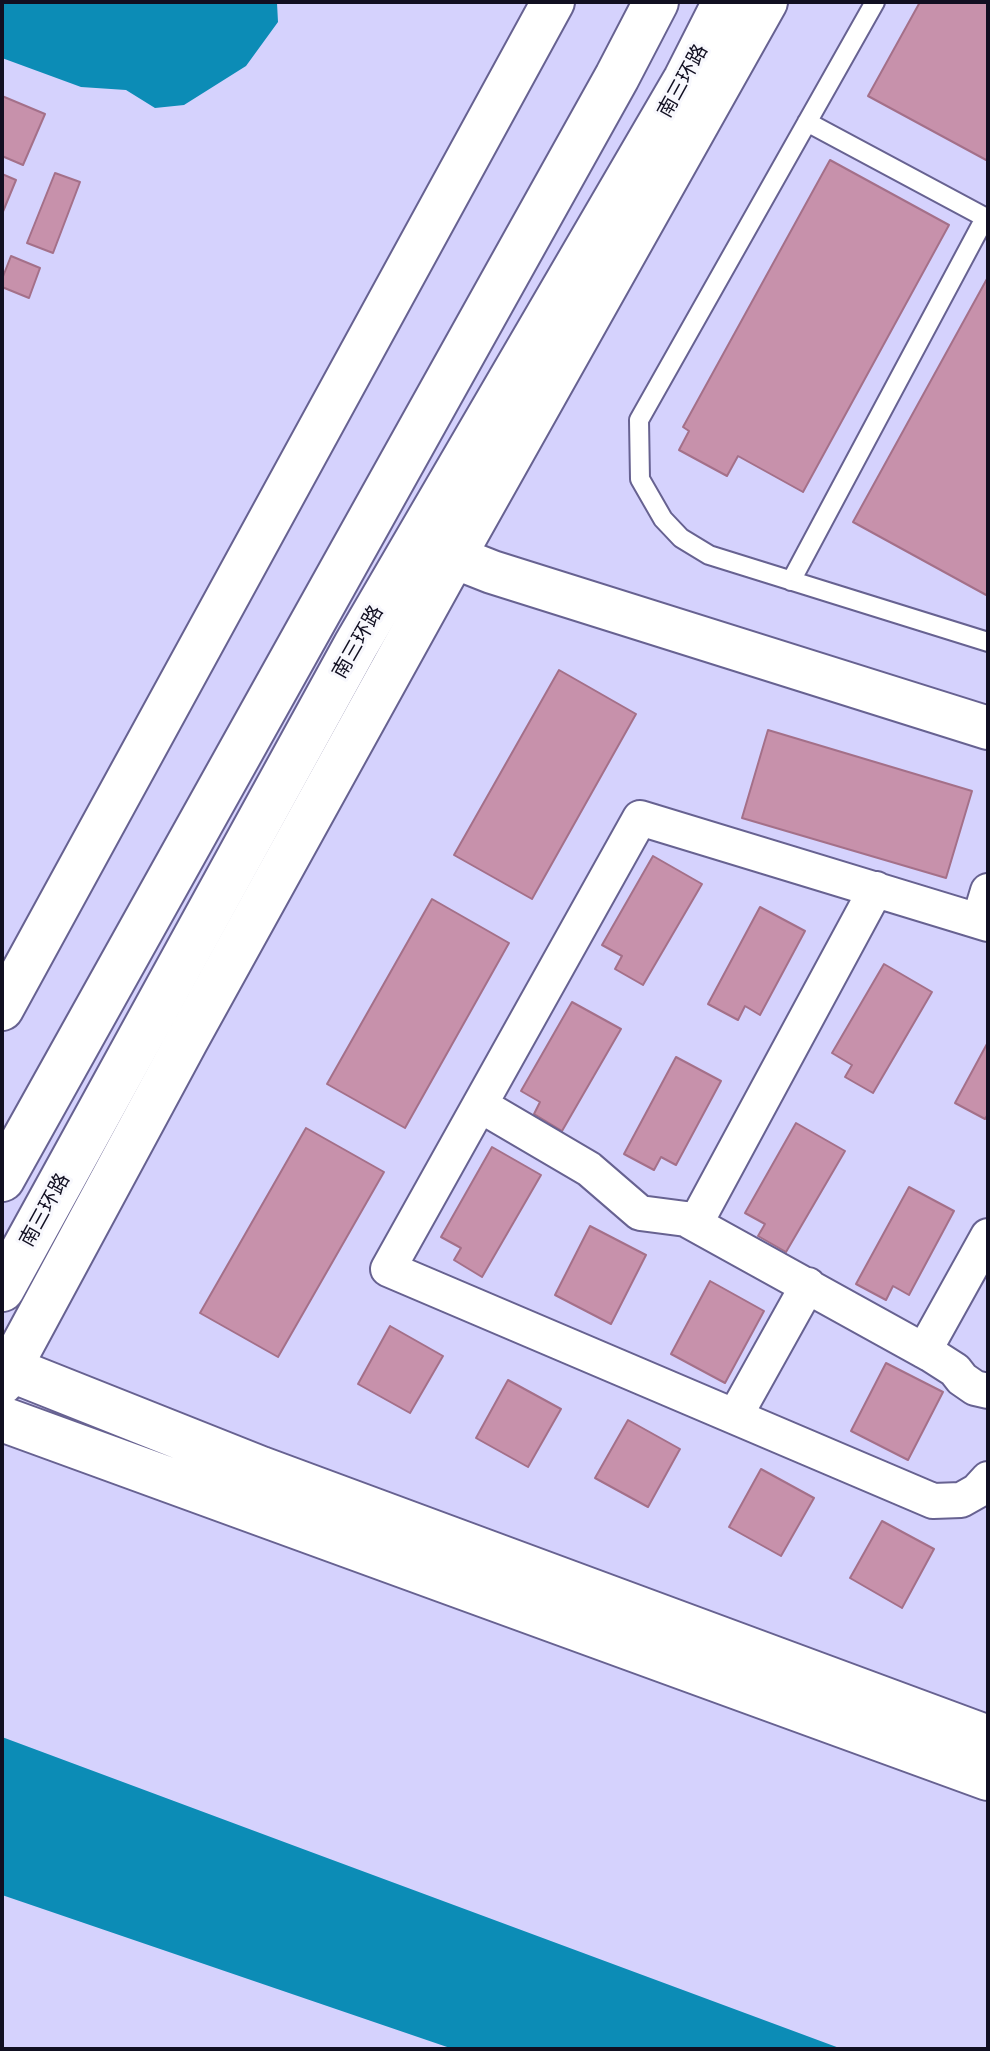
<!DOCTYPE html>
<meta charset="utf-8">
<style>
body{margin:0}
#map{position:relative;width:990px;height:2051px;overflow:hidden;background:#d5d2fd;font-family:Inter,sans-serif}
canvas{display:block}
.frame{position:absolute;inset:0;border:4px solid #110f21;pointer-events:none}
</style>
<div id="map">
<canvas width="990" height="2051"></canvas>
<div class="frame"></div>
</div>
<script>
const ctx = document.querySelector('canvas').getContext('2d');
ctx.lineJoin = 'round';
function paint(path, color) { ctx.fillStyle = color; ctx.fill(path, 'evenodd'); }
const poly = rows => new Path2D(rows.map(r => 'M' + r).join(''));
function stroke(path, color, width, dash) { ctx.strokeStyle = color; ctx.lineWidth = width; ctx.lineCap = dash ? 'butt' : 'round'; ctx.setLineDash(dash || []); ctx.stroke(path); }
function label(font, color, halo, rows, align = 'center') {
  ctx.font = font + ' Inter,"Noto Sans SC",sans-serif'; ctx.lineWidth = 6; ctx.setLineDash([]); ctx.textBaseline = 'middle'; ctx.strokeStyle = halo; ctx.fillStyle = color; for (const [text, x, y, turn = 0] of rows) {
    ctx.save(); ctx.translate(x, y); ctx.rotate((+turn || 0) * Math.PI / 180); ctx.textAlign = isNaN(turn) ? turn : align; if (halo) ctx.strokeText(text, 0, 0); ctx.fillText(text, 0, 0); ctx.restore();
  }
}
paint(poly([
 [2,2,275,2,277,3,278,22,246,66,184,105,155,108,126,90,81,87,2,58],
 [2,1737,311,1852,842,2049,453,2049,2,1895]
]), '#0c8cb6');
const building = poly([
 [920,2,988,2,988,161,868,96,920,2],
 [2,96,45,114,23,165,2,156,2,96],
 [830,160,949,225,803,492,738,456,727,476,679,450,689,431,683,427,830,160],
 [55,173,80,182,53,253,27,243,55,173],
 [2,174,16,180,2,214,2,174],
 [11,256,40,268,29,298,2,287,2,279,11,256],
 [988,277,988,596,853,522,988,277],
 [559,670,636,714,532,899,454,855,559,670],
 [768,730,972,791,946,878,742,818,768,730],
 [653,856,702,884,643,985,615,969,622,956,602,945,653,856],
 [432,899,509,943,405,1128,327,1084,432,899],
 [760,907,805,931,760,1015,745,1006,738,1020,708,1004,760,907],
 [884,964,932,992,873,1093,845,1077,852,1065,832,1053,884,964],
 [572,1002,621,1029,562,1131,534,1114,540,1102,521,1091,572,1002],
 [988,1042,988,1114,985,1119,955,1103,988,1042],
 [676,1057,721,1081,676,1165,661,1157,654,1170,624,1154,676,1057],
 [796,1123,845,1151,786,1252,758,1236,765,1224,745,1213,796,1123],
 [306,1128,384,1172,278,1357,200,1313,306,1128],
 [492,1147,541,1175,482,1277,454,1260,461,1248,441,1237,492,1147],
 [909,1187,954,1211,909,1295,893,1286,886,1300,856,1284,909,1187],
 [590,1226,646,1255,611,1324,555,1295,590,1226],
 [710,1281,764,1311,725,1383,671,1354,710,1281],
 [390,1326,443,1356,410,1413,358,1384,390,1326],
 [886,1363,943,1392,908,1460,851,1431,886,1363],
 [508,1380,561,1409,528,1467,476,1438,508,1380],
 [628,1420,680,1449,648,1507,595,1478,628,1420],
 [761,1469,814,1498,781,1556,729,1527,761,1469],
 [882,1521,934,1549,902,1608,850,1578,882,1521]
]);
paint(building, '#c791ab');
stroke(building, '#a47089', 2);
const service = poly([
 [875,2,639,420,640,479,663,519,681,538,709,555,988,642],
 [807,122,988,219],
 [791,581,985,218]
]);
const minor = poly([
 [979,921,988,891],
 [988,924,640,818,388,1269,933,1501,961,1500,977,1491,988,1479],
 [480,1105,589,1169,640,1213,686,1219,930,1354,955,1370,962,1379,975,1388,988,1391],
 [695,1224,876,889],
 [924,1351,988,1236],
 [735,1416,808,1285]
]);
const tertiary = poly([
 [454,557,492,572,988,728],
 [2,1009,553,2],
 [2,1383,187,1040,454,557,766,2]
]);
const secondary = poly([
 [2,1179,617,77,656,2],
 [2,1289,356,645,686,79,725,2],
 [2,1366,261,1469,988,1738],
 [2,1419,988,1778]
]);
stroke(service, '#676291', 22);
stroke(minor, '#676291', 38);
stroke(tertiary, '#676291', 46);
stroke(secondary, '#676291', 48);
stroke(service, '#fff', 18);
stroke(minor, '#fff', 34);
stroke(tertiary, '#fff', 42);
stroke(secondary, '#fff', 44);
label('20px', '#110f21', '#f8f8fd', [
 ["南三环路",683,81,-61],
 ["南三环路",358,642,-60],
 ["南三环路",45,1210,-61]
]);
</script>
